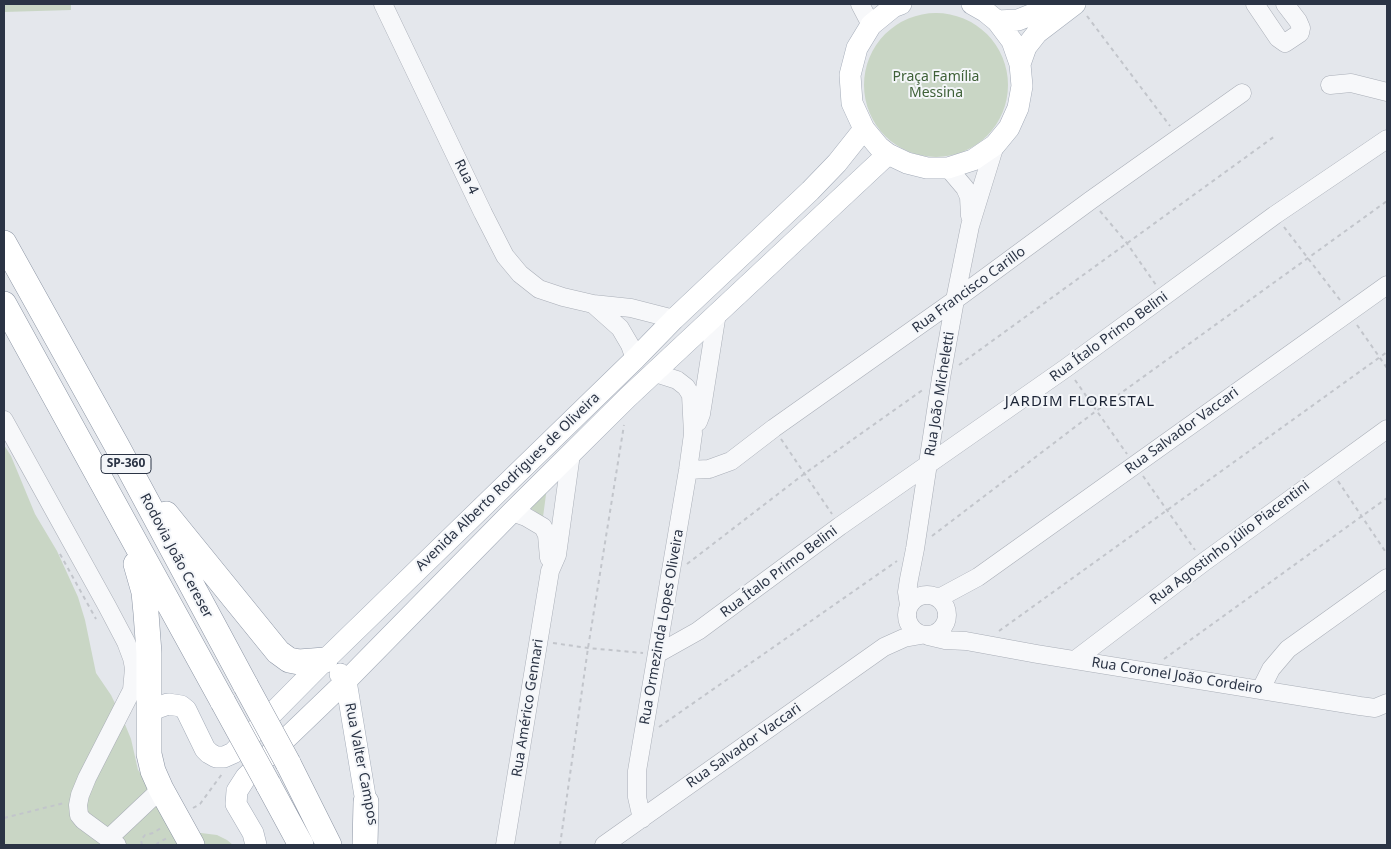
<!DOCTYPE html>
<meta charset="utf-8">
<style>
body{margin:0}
#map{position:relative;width:1391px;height:849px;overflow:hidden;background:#e4e7ec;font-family:"Noto Sans",sans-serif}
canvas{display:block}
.frame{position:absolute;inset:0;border:5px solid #2b3445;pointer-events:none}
</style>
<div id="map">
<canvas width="1391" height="849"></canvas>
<div class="frame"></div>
</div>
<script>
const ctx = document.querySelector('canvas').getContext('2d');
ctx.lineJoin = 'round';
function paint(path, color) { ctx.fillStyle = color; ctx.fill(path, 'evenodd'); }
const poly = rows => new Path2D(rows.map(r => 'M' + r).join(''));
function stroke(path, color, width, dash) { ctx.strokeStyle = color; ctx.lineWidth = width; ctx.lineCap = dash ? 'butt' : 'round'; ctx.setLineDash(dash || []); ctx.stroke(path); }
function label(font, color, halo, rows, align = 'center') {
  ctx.font = font + ' "Noto Sans",sans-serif'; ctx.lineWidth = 4; ctx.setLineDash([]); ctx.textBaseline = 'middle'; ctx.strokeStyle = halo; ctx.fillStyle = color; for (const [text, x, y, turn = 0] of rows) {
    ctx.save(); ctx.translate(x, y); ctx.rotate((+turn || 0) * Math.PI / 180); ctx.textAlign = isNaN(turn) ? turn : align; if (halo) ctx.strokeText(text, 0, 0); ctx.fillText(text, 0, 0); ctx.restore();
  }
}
paint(poly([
 [4,4,71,4,71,10,4,12],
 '864 85a72 72 0 1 1 144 0a72 72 0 1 1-144 0Z',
 [4,445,11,456,35,514,57,551,78,597,85,620,96,673,111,695,124,722,131,739,138,770,185,831,217,835,227,840,233,845,4,845],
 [547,487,543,517,530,508]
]), '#c9d6c5');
const minor = poly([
 [383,4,483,213,505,256,520,274,539,289,563,297,593,304,631,308,674,319],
 [860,4,871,25],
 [1255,4,1278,38,1285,43,1300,33,1301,28,1298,21,1285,4],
 [1330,85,1351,83,1387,92],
 [948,168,965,188,969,197,970,216],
 [593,304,620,328,630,345,635,359],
 [4,420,107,606,126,642,132,658,134,668,132,690,87,778,80,795,78,805,79,815,83,820,117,845],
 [698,422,701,414,717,313],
 [688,470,709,469,731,461,774,428,955,300,1091,200,1242,93],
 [512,512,526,517,543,527,547,535,549,558],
 '907 615a20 20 0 1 1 40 0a20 20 0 1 1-40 0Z',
 [939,598,978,577,1387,285],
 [909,605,907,592,909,579,915,549,941,378,955,300,970,226,995,145],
 [928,636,945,640,966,641,1037,654,1360,706,1375,708,1387,703],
 [657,654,698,631,840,526,1066,368,1275,215,1387,139],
 [1075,660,1204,562,1387,429],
 [1261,689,1271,669,1288,649,1387,578],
 [642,819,637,797,637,771,688,470,693,434,691,395,686,387,677,380,655,373],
 [108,839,161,789],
 [505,845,550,571,557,555,571,454],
 [604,845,884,647,904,638,921,635]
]);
const major = poly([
 [901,4,893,7,871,25,857,48,850,75,852,103,864,129,879,147,888,154,907,163,927,168,948,168,973,160,995,145,1009,128,1018,108,1022,86,1020,64,1012,41,997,21,986,12,972,4],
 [997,21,1018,20,1038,12,1049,4],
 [1020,64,1026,47,1037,33,1075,4],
 [340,674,346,681,366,802],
 [148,711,168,704,181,706,186,710,205,749,209,753,216,757,224,757,233,753,325,660,635,359,674,319,810,191,837,163,864,129],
 [256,845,253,833,236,804,237,791,246,777,346,681,512,512,628,397,888,154]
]);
const highway = poly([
 [4,243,117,446,246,686],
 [4,304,223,702],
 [166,514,278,652,289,660,299,662,325,660],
 [136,564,144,592,146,613,149,653,149,754,153,771,161,789,192,845],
 [288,763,329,845],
 [268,784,301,845],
 [365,845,366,802]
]);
stroke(minor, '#a9aeb7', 19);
stroke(major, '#a3abb8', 22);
stroke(highway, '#8b94a3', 26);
stroke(poly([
 [1087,16,1170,126],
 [1100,211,1126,242,1156,285],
 [1284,227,1340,300],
 [1357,325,1387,368],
 [959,365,1275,136],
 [1075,380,1127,454],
 [781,439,832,514],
 [1143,476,1195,550],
 [1338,481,1387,554],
 [932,536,1096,411,1387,201],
 [60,554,96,619],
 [687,564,804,474,924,389],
 [999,631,1387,352],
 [553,643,588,648,643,653],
 [1164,659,1387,498],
 [659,727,897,561],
 [193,808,200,804,222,774],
 [4,818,64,803],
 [142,845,141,840,145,835,153,833,161,828],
 [156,845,158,843,167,838],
 [560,845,588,648,624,425]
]), '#c2c5cb', 2, [4, 4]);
stroke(minor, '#f7f8fa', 18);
stroke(major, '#fff', 21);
stroke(highway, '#fff', 25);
const highwayBridge = poly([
 [246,686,288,763],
 [223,702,268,784]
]);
stroke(highwayBridge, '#8b94a3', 26, []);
stroke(highwayBridge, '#fff', 25);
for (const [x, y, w] of [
 [126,464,50]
]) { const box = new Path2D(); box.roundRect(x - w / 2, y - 9.5, w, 19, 4); ctx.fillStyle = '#f4f6f9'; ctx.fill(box); stroke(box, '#2b3445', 1); }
label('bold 12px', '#2b3445', null, [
 ["SP-360",126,464]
]);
label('14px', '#3f6138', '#f4f6f9', [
 ["Praça Família",936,77],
 ["Messina",936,93]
]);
label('14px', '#2b3445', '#f4f6f9', [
 ["Rua 4",466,177,64],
 ["Rua Francisco Carillo",969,290,-36],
 ["Rua Ítalo Primo Belini",1109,337,-36],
 ["Rua João Micheletti",940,394,-81],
 ["Rua Salvador Vaccari",1182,431,-36],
 ["Avenida Alberto Rodrigues de Oliveira",508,482,-44],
 ["Rua Agostinho Júlio Piacentini",1230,543,-37],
 ["Rodovia João Cereser",176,556,62],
 ["Rua Ítalo Primo Belini",779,572,-37],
 ["Rua Ormezinda Lopes Oliveira",662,627,-80],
 ["Rua Coronel João Cordeiro",1177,676,9],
 ["Rua Américo Gennari",528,708,-81],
 ["Rua Salvador Vaccari",744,746,-35],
 ["Rua Valter Campos",361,764,79]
]);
ctx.letterSpacing = '1px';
label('15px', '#1d2536', '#f4f6f9', [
 ["JARDIM FLORESTAL",1080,402]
]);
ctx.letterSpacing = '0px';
</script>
